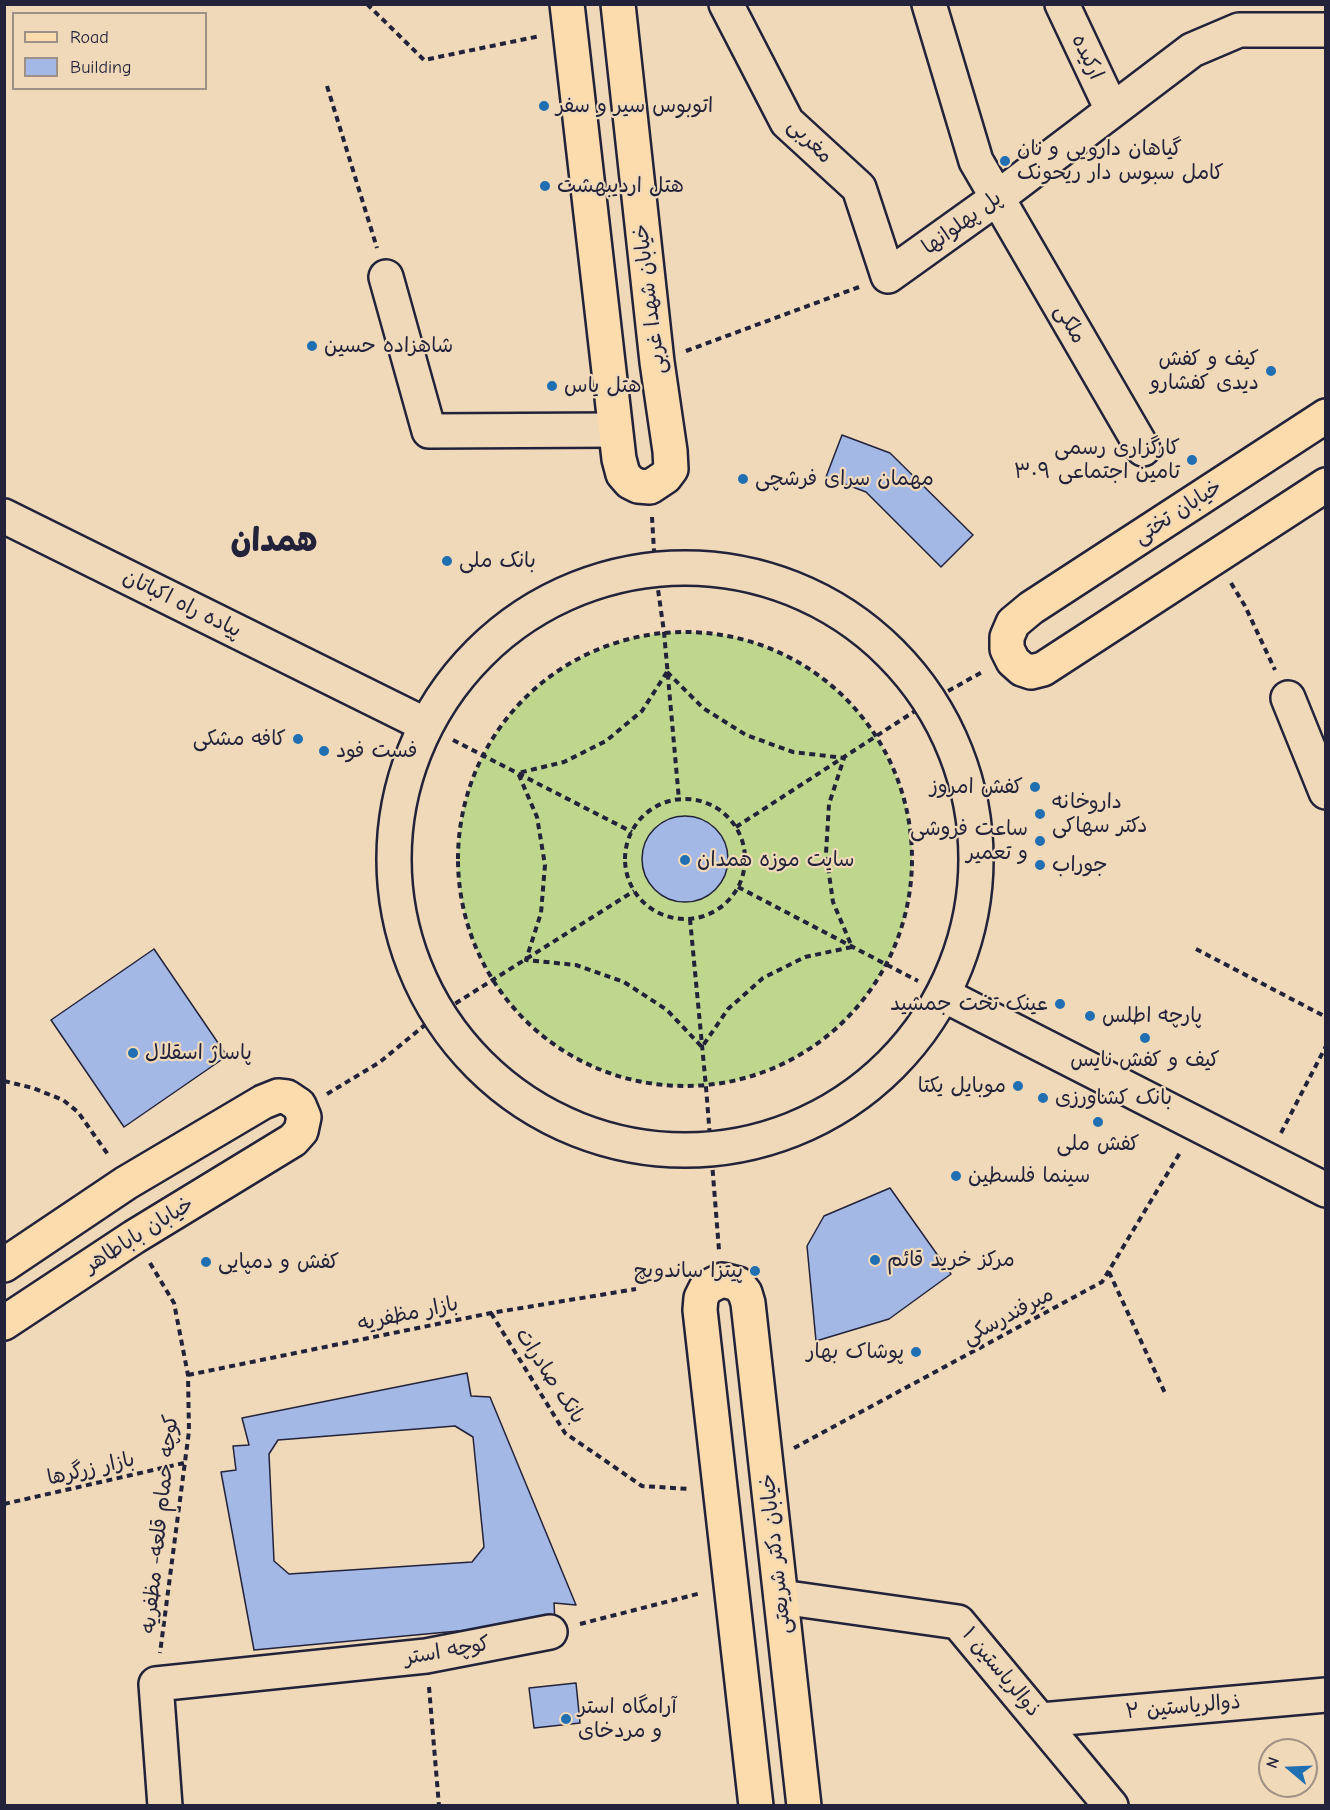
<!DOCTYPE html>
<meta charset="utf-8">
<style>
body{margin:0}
#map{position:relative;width:1330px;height:1810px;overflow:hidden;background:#efd9b8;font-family:"Comic Neue",sans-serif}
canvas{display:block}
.frame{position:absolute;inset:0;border:6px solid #22223b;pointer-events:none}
.legend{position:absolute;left:12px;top:12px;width:195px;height:78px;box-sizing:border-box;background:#efd9b8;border:2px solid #9d9086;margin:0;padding:8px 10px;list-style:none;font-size:18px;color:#22223b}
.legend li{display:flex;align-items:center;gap:12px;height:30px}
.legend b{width:30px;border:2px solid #9d9086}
.north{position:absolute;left:1258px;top:1738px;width:60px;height:60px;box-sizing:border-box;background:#efd9b8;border:2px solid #9d9086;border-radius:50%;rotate:289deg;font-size:16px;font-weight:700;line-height:24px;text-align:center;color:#22223b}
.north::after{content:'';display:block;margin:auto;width:21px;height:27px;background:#1f6fb2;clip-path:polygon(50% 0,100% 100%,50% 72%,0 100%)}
</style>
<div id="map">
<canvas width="1330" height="1810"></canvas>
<div class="frame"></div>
<ul class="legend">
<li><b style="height:8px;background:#fcdcac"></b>Road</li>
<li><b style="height:16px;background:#a4b8e6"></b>Building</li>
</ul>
<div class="north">N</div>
</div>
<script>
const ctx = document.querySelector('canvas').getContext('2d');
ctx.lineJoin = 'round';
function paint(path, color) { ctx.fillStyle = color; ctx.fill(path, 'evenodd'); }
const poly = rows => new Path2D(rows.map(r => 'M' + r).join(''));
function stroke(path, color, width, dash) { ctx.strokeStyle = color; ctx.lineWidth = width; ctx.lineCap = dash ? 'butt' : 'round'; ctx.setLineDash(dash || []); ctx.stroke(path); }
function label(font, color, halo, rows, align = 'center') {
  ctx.font = font + ' "Comic Neue","Playpen Sans Arabic",sans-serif'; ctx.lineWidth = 4.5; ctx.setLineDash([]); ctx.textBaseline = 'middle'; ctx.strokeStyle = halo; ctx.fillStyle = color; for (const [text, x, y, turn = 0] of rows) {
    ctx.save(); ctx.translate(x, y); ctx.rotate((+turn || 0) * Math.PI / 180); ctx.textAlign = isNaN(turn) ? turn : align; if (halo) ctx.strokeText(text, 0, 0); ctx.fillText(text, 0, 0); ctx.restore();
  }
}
paint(poly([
 '458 859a227 227 0 1 1 454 0a227 227 0 1 1-454 0Z'
]), '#bfd78d');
const building = poly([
 [842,435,890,453,973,535,941,567,866,492,826,477,842,435],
 '642 859a43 43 0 1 1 86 0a43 43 0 1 1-86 0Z',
 [154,949,227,1056,124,1127,51,1020,154,949],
 [890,1188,951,1274,889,1319,816,1341,807,1246,824,1216,890,1188],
 [467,1373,471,1396,490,1397,576,1605,554,1603,555,1622,254,1650,221,1472,236,1470,233,1446,249,1445,242,1418,467,1373],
 [455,1426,473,1437,484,1547,472,1562,289,1574,274,1561,269,1454,278,1440,455,1426],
 [576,1683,580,1723,534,1728,529,1688,576,1683]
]);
paint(building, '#a4b8e6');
stroke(building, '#22223b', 1.5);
const street = poly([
 [726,4,787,122,859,188,888,276,997,198,1192,50,1239,30,1326,30],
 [929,4,976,161,1143,449],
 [1062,4,1112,110],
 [386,277,429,431,615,430],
 [4,516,426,725],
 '394 859a291 291 0 1 1 582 0a291 291 0 1 1-582 0Z',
 [1288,698,1326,792],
 [944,995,1326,1190],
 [1041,1720,1326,1695],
 [165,1806,156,1684,426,1656,550,1632]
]);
const secondary = poly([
 [781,1597,958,1622,1111,1806]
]);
const primary = poly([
 [567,4,619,459,623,474,630,482,638,486,650,487,665,477,671,469,670,451,657,362,618,4],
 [1326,416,1031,608,1013,623,1007,637,1007,649,1013,661,1022,669,1031,672,1043,669,1326,485],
 [4,1265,126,1183,263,1102,278,1096,287,1097,299,1105,304,1117,301,1131,293,1140,134,1237,4,1323],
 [756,1806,700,1310,701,1298,706,1288,722,1280,738,1284,745,1293,748,1303,804,1806]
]);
stroke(street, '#22223b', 38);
stroke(secondary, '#22223b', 38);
stroke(primary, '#22223b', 38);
stroke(poly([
 [367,4,424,60,540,36],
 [327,86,377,248],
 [686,351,859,287],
 [652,517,655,568,664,632,679,800],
 [1231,583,1245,606,1275,670],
 '458 859a227 227 0 1 1 454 0a227 227 0 1 1-454 0Z',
 [667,672,703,708,746,735,793,752,844,758,829,804,826,853,833,902,852,947,805,957,763,978,728,1009,702,1047,667,1010,624,982,576,965,526,960,541,913,545,865,537,817,518,773,564,762,606,741,642,711,667,672],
 [453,740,632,832],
 '625 859a60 60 0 1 1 120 0a60 60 0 1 1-120 0Z',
 [736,827,932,700,984,671],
 [738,887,918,981],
 [690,919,706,1087,719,1250],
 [1196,949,1326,1017],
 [4,1081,33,1088,63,1100,78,1112,109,1156],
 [327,1094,380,1062,437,1015,634,891],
 [1281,1133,1326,1046],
 [150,1263,174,1303,188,1375,189,1431,160,1653],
 [1109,1272,1165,1393],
 [491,1313,565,1433,642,1486,689,1489],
 [188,1375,491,1313,636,1289],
 [794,1448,1102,1282,1181,1151],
 [4,1504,184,1463],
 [580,1624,701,1593],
 [429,1687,439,1806]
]), '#22223b', 4, [6, 4.5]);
stroke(street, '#efd9b8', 33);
stroke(secondary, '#efd9b8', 33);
stroke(primary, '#fcdcac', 33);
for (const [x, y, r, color] of [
 [544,106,6,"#1f6fb2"],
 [1005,161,6,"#1f6fb2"],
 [545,186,6,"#1f6fb2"],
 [312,346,6,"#1f6fb2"],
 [1271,371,6,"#1f6fb2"],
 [552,386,6,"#1f6fb2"],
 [1192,460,6,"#1f6fb2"],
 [743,479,6,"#1f6fb2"],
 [447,561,6,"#1f6fb2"],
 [298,739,6,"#1f6fb2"],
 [324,751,6,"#1f6fb2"],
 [1035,787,6,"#1f6fb2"],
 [1040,814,6,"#1f6fb2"],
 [1040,841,6,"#1f6fb2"],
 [685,860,6,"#1f6fb2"],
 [1040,865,6,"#1f6fb2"],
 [1060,1004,6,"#1f6fb2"],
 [1090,1016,6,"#1f6fb2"],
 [1145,1038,6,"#1f6fb2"],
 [133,1053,6,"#1f6fb2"],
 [1018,1086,6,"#1f6fb2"],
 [1043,1098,6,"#1f6fb2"],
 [1098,1122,6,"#1f6fb2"],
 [956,1176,6,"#1f6fb2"],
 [875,1260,6,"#1f6fb2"],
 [206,1262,6,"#1f6fb2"],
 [755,1271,6,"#1f6fb2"],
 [916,1352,6,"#1f6fb2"],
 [566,1719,6,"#1f6fb2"]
]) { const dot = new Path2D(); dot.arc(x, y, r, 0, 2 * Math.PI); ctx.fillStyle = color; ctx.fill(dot); stroke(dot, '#efd9b8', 2); }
label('21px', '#22223b', '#efd9b8', [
 ["ارکیده",1087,57,65],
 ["مغربی",810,141,45],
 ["پل پهلوانها",962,223,-36],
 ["خیابان شهدا غربی",650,299,-97],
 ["ملکی",1070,324,60],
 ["خیابان تختی",1178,512,-33],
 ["پیاده راه اکباتان",182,604,26],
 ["خیابان باباطاهر",139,1235,-32],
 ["بازار مظفریه",408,1314,-12],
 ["میرفندرسکی",1008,1316,-28],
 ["بانک صادرات",550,1376,57],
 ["بازار زرگرها",91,1469,-13],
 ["کوچه حمام قلعه- مظفریه",160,1524,-84],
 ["خیابان دکتر شریعتی",776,1554,-96],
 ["کوچه استر",447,1651,-10],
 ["ذوالریاستین ۱",1001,1672,50],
 ["ذوالریاستین ۲",1183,1707,-5]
]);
label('21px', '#22223b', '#efd9b8', [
 ["اتوبوس سیر و سفر",556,106],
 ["گیاهان دارویی و نان",1017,149],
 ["کامل سبوس دار ریحونک",1017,173],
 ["هتل اردیبهشت",557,186],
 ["شاهزاده حسین",324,346],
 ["کیف و کفش",1259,359,"right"],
 ["دیدی کفشارو",1259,383,"right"],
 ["هتل یاس",564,386],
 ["کارگزاری رسمی",1180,448,"right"],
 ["۳۰۹ تامین اجتماعی",1180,472,"right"],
 ["مهمان سرای فرشچی",755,479],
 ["بانک ملی",459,561],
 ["کافه مشکی",286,739,"right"],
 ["فست فود",336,751],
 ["کفش امروز",1023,787,"right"],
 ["داروخانه",1052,802],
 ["دکتر سهاکی",1052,826],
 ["ساعت فروشی",1028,829,"right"],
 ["و تعمیر",1028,853,"right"],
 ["سایت موزه همدان",697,860],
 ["جوراب",1052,865],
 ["عینک تخت جمشید",1048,1004,"right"],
 ["پارچه اطلس",1102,1016],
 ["پاساژ اسقلال",145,1053],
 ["کیف و کفش نایس",1145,1060,"center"],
 ["موبایل یکتا",1006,1086,"right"],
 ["بانک کشاورزی",1055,1098],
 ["کفش ملی",1098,1144,"center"],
 ["سینما فلسطین",968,1176],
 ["مرکز خرید قائم",887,1260],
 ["کفش و دمپایی",218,1262],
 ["پیتزا ساندویچ",743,1271,"right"],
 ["پوشاک بهار",904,1352,"right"],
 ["آرامگاه استر",578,1707],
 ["و مردخای",578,1731]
], 'left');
label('bold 33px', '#22223b', '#efd9b8', [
 ["همدان",274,542]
]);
</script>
